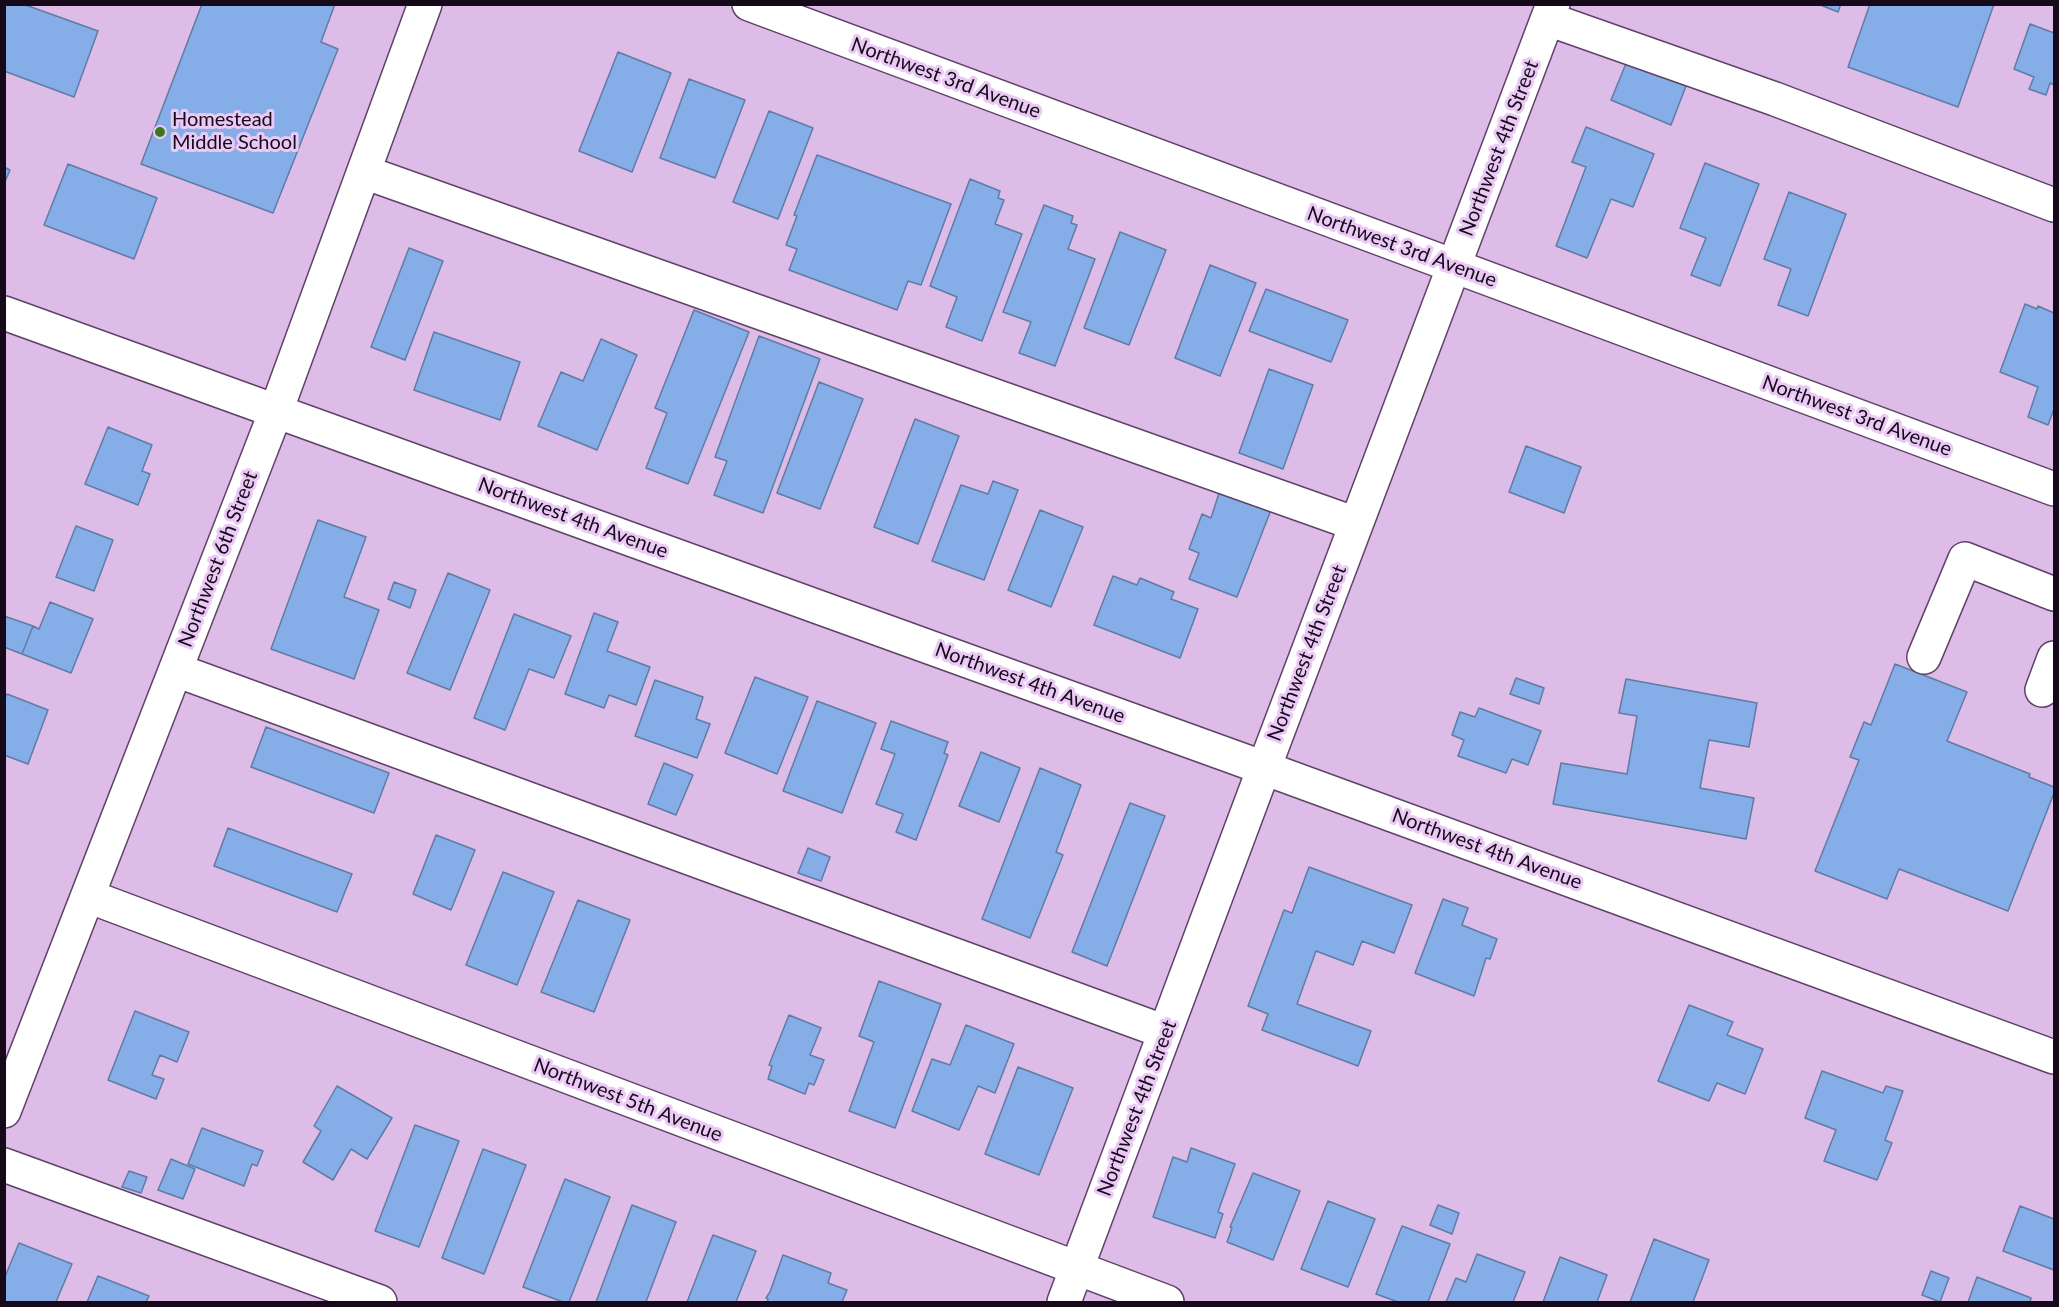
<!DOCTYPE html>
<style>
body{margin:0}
#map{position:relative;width:2059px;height:1307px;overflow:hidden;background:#debce8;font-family:Lato,sans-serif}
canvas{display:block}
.frame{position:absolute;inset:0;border:6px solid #160a1a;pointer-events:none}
</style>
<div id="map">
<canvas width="2059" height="1307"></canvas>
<div class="frame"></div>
</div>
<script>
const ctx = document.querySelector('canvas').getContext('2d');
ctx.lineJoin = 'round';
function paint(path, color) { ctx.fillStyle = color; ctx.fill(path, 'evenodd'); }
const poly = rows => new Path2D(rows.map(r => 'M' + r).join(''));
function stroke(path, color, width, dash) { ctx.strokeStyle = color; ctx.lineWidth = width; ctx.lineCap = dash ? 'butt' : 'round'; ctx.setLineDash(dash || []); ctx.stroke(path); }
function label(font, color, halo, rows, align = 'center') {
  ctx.font = font + ' Lato,sans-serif'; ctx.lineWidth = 6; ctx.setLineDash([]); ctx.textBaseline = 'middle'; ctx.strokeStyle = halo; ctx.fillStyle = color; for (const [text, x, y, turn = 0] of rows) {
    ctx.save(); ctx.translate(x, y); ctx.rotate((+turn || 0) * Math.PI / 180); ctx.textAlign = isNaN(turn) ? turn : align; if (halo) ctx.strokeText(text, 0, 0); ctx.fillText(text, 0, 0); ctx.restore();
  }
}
const building = poly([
 [4,4,23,4,98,31,74,97,4,71,4,4],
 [202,4,335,4,321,42,338,49,273,213,141,164,202,4],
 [1818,4,1841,4,1838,12,1818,4],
 [1870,4,1994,4,1958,107,1848,67,1870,4],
 [2030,24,2054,33,2054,85,2050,83,2046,95,2029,89,2034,77,2014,69,2030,24],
 [618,52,671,73,632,172,579,151,618,52],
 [1627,61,1686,86,1671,125,1611,100,1627,61],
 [689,79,745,100,715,178,660,158,689,79],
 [769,111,813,128,778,219,733,202,769,111],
 [1586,127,1654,154,1633,207,1611,199,1587,258,1556,246,1586,167,1572,162,1586,127],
 [817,155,951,204,921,285,908,281,897,310,789,270,797,249,786,245,797,216,794,215,817,155],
 [1705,163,1759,184,1720,286,1691,275,1706,238,1680,228,1705,163],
 [68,164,157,198,134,259,44,225,68,164],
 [4,167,10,170,4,184,4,167],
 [970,179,1000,191,998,198,1004,200,995,224,1022,234,982,341,946,327,957,297,930,286,970,179],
 [1789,192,1846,214,1808,316,1778,305,1791,269,1764,259,1789,192],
 [1044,205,1073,216,1071,223,1077,225,1068,249,1095,259,1055,366,1019,353,1031,322,1003,312,1044,205],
 [1120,232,1166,250,1129,345,1084,328,1120,232],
 [409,248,443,261,405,360,371,347,409,248],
 [1210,265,1256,283,1220,376,1175,358,1210,265],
 [1266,289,1348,320,1331,362,1249,331,1266,289],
 [2025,304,2037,309,2038,306,2054,313,2054,409,2048,425,2028,417,2038,387,2000,372,2025,304],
 [694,310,749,332,688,484,646,468,667,413,655,408,694,310],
 [434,332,520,362,500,420,414,390,434,332],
 [759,336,820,359,763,513,714,495,727,461,715,457,759,336],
 [601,339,637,355,597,450,538,426,561,372,583,381,601,339],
 [1269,369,1313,385,1283,469,1239,453,1269,369],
 [819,382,863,399,820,509,777,493,819,382],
 [915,419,959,436,918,544,874,527,915,419],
 [108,427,152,445,142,471,150,474,138,505,85,484,108,427],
 [1526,446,1581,467,1564,513,1509,492,1526,446],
 [993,481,1018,490,984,580,932,561,961,485,988,494,993,481],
 [1220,490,1271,510,1237,597,1189,579,1199,553,1189,549,1202,514,1211,518,1220,490],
 [1040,510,1083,527,1051,607,1008,590,1040,510],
 [318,520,366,537,344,597,379,610,354,679,271,649,318,520],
 [76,526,113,540,94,591,56,577,76,526],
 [448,573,490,590,450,690,407,673,448,573],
 [1113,576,1137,585,1140,578,1174,592,1171,599,1198,609,1180,658,1094,625,1113,576],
 [394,582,416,590,410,608,388,599,394,582],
 [50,602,93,619,71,673,22,654,33,626,39,629,50,602],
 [594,613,618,622,607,651,650,667,636,705,609,695,604,708,565,694,594,613],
 [514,614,571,636,554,678,529,669,505,730,474,718,514,614],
 [4,616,33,626,22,654,4,647,4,616],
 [1895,664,1967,692,1947,741,2030,774,2029,777,2054,787,2054,793,2008,911,1899,869,1887,899,1815,871,1859,760,1850,757,1864,722,1871,725,1895,664],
 [755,677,808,697,777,774,725,753,755,677],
 [1516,678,1544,688,1539,704,1510,694,1516,678],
 [1626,679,1757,703,1749,747,1709,740,1700,788,1754,798,1746,839,1553,804,1561,763,1627,774,1637,716,1619,713,1626,679],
 [655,680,703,697,696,719,710,724,697,758,635,736,655,680],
 [7,694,48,710,28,764,4,755,4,700,7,694],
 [817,701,876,723,842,813,783,791,817,701],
 [1479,708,1541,731,1528,765,1512,759,1506,773,1458,756,1464,740,1452,735,1460,712,1475,717,1479,708],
 [891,721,948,742,944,753,948,755,916,840,896,832,903,814,876,804,895,754,881,749,891,721],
 [266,727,389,773,374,813,251,767,266,727],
 [981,752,1020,768,999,822,959,806,981,752],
 [664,763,693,775,676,815,648,804,664,763],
 [1040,768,1081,785,1056,852,1063,855,1030,938,982,919,1040,768],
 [1130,803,1165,816,1107,966,1072,952,1130,803],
 [228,828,352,874,337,912,214,866,228,828],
 [436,835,475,850,451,910,413,894,436,835],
 [808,848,830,857,821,881,798,873,808,848],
 [1309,867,1412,905,1394,953,1362,941,1353,965,1316,951,1297,1004,1371,1031,1358,1066,1262,1030,1268,1014,1248,1006,1284,910,1292,913,1309,867],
 [503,872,554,892,517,985,466,965,503,872],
 [1443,899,1468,908,1462,925,1497,939,1490,959,1486,958,1474,996,1415,973,1443,899],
 [578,900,630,920,594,1012,541,992,578,900],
 [879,981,941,1004,895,1128,849,1111,874,1042,859,1036,879,981],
 [1689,1005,1733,1022,1727,1035,1763,1049,1745,1094,1717,1083,1709,1101,1658,1081,1689,1005],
 [135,1011,189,1032,177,1062,160,1055,152,1075,164,1079,156,1099,108,1080,135,1011],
 [789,1015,821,1028,810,1055,824,1060,814,1085,809,1083,805,1094,768,1079,772,1066,769,1065,789,1015],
 [966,1025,1014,1044,995,1093,978,1086,959,1130,912,1111,932,1059,950,1065,966,1025],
 [1018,1067,1073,1088,1039,1175,985,1154,1018,1067],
 [1822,1071,1883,1093,1886,1086,1903,1091,1885,1140,1892,1143,1877,1180,1824,1161,1836,1130,1805,1118,1822,1071],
 [337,1086,392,1118,367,1159,351,1149,333,1180,303,1162,321,1131,314,1126,337,1086],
 [415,1125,459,1141,419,1247,375,1231,415,1125],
 [202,1128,263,1151,257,1166,252,1164,244,1186,188,1164,202,1128],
 [1191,1148,1235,1164,1218,1212,1223,1214,1215,1238,1153,1217,1173,1157,1187,1162,1191,1148],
 [483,1149,526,1165,484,1274,442,1258,483,1149],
 [171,1159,195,1169,183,1199,158,1190,171,1159],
 [129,1171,147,1177,141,1193,122,1187,129,1171],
 [1253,1173,1300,1191,1273,1260,1227,1242,1232,1228,1230,1227,1253,1173],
 [565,1179,610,1197,569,1302,563,1302,523,1287,565,1179],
 [1328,1201,1375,1219,1348,1287,1301,1269,1328,1201],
 [632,1205,676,1222,646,1302,596,1302,632,1205],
 [1438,1205,1459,1213,1452,1234,1430,1225,1438,1205],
 [2020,1206,2054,1219,2054,1270,2003,1251,2020,1206],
 [1402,1226,1450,1244,1428,1302,1398,1302,1376,1294,1402,1226],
 [713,1235,756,1251,736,1302,687,1302,713,1235],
 [1654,1239,1709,1260,1693,1302,1630,1302,1654,1239],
 [19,1243,72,1264,56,1302,4,1302,4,1279,19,1243],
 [1477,1254,1525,1272,1513,1302,1446,1302,1456,1278,1466,1282,1477,1254],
 [783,1255,831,1273,828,1283,847,1290,842,1302,767,1302,768,1299,766,1298,770,1292,783,1255],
 [1560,1257,1607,1275,1597,1302,1543,1302,1560,1257],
 [1931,1271,1949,1278,1940,1302,1922,1295,1931,1271],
 [98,1276,149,1296,146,1302,87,1302,98,1276],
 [1977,1277,2031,1298,2030,1302,1968,1302,1977,1277]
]);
paint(building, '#85ade7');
stroke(building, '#607ba4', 1.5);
const minor = poly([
 [749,4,2054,489],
 [1548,19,1775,99,2054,205],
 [364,172,1356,524],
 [4,313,1264,768,2054,1057],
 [1924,657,1965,559,2054,594],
 [176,670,1165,1032],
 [2042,690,2054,658],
 [88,896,1167,1302],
 [4,1111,276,411,425,4],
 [4,1165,380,1302],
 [1064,1302,1264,768,1553,4]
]);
stroke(minor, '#5f4268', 36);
stroke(minor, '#fff', 33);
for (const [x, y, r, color] of [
 [160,132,6,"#387a1b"]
]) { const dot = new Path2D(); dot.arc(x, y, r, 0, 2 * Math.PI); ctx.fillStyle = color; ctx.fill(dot); stroke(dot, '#ebc9f5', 2); }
label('20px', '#160a1a', '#ebc9f5', [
 ["Northwest 3rd Avenue",946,78,20],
 ["Northwest 4th Street",1499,148,-69],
 ["Northwest 3rd Avenue",1402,247,20],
 ["Northwest 3rd Avenue",1857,416,20],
 ["Northwest 4th Avenue",573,518,20],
 ["Northwest 6th Street",218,559,-69],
 ["Northwest 4th Street",1307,653,-69],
 ["Northwest 4th Avenue",1030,683,20],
 ["Northwest 4th Avenue",1487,849,20],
 ["Northwest 5th Avenue",628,1100,21],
 ["Northwest 4th Street",1137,1108,-69]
]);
label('20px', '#160a1a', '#ebc9f5', [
 ["Homestead",172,120],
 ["Middle School",172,143]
], 'left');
</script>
